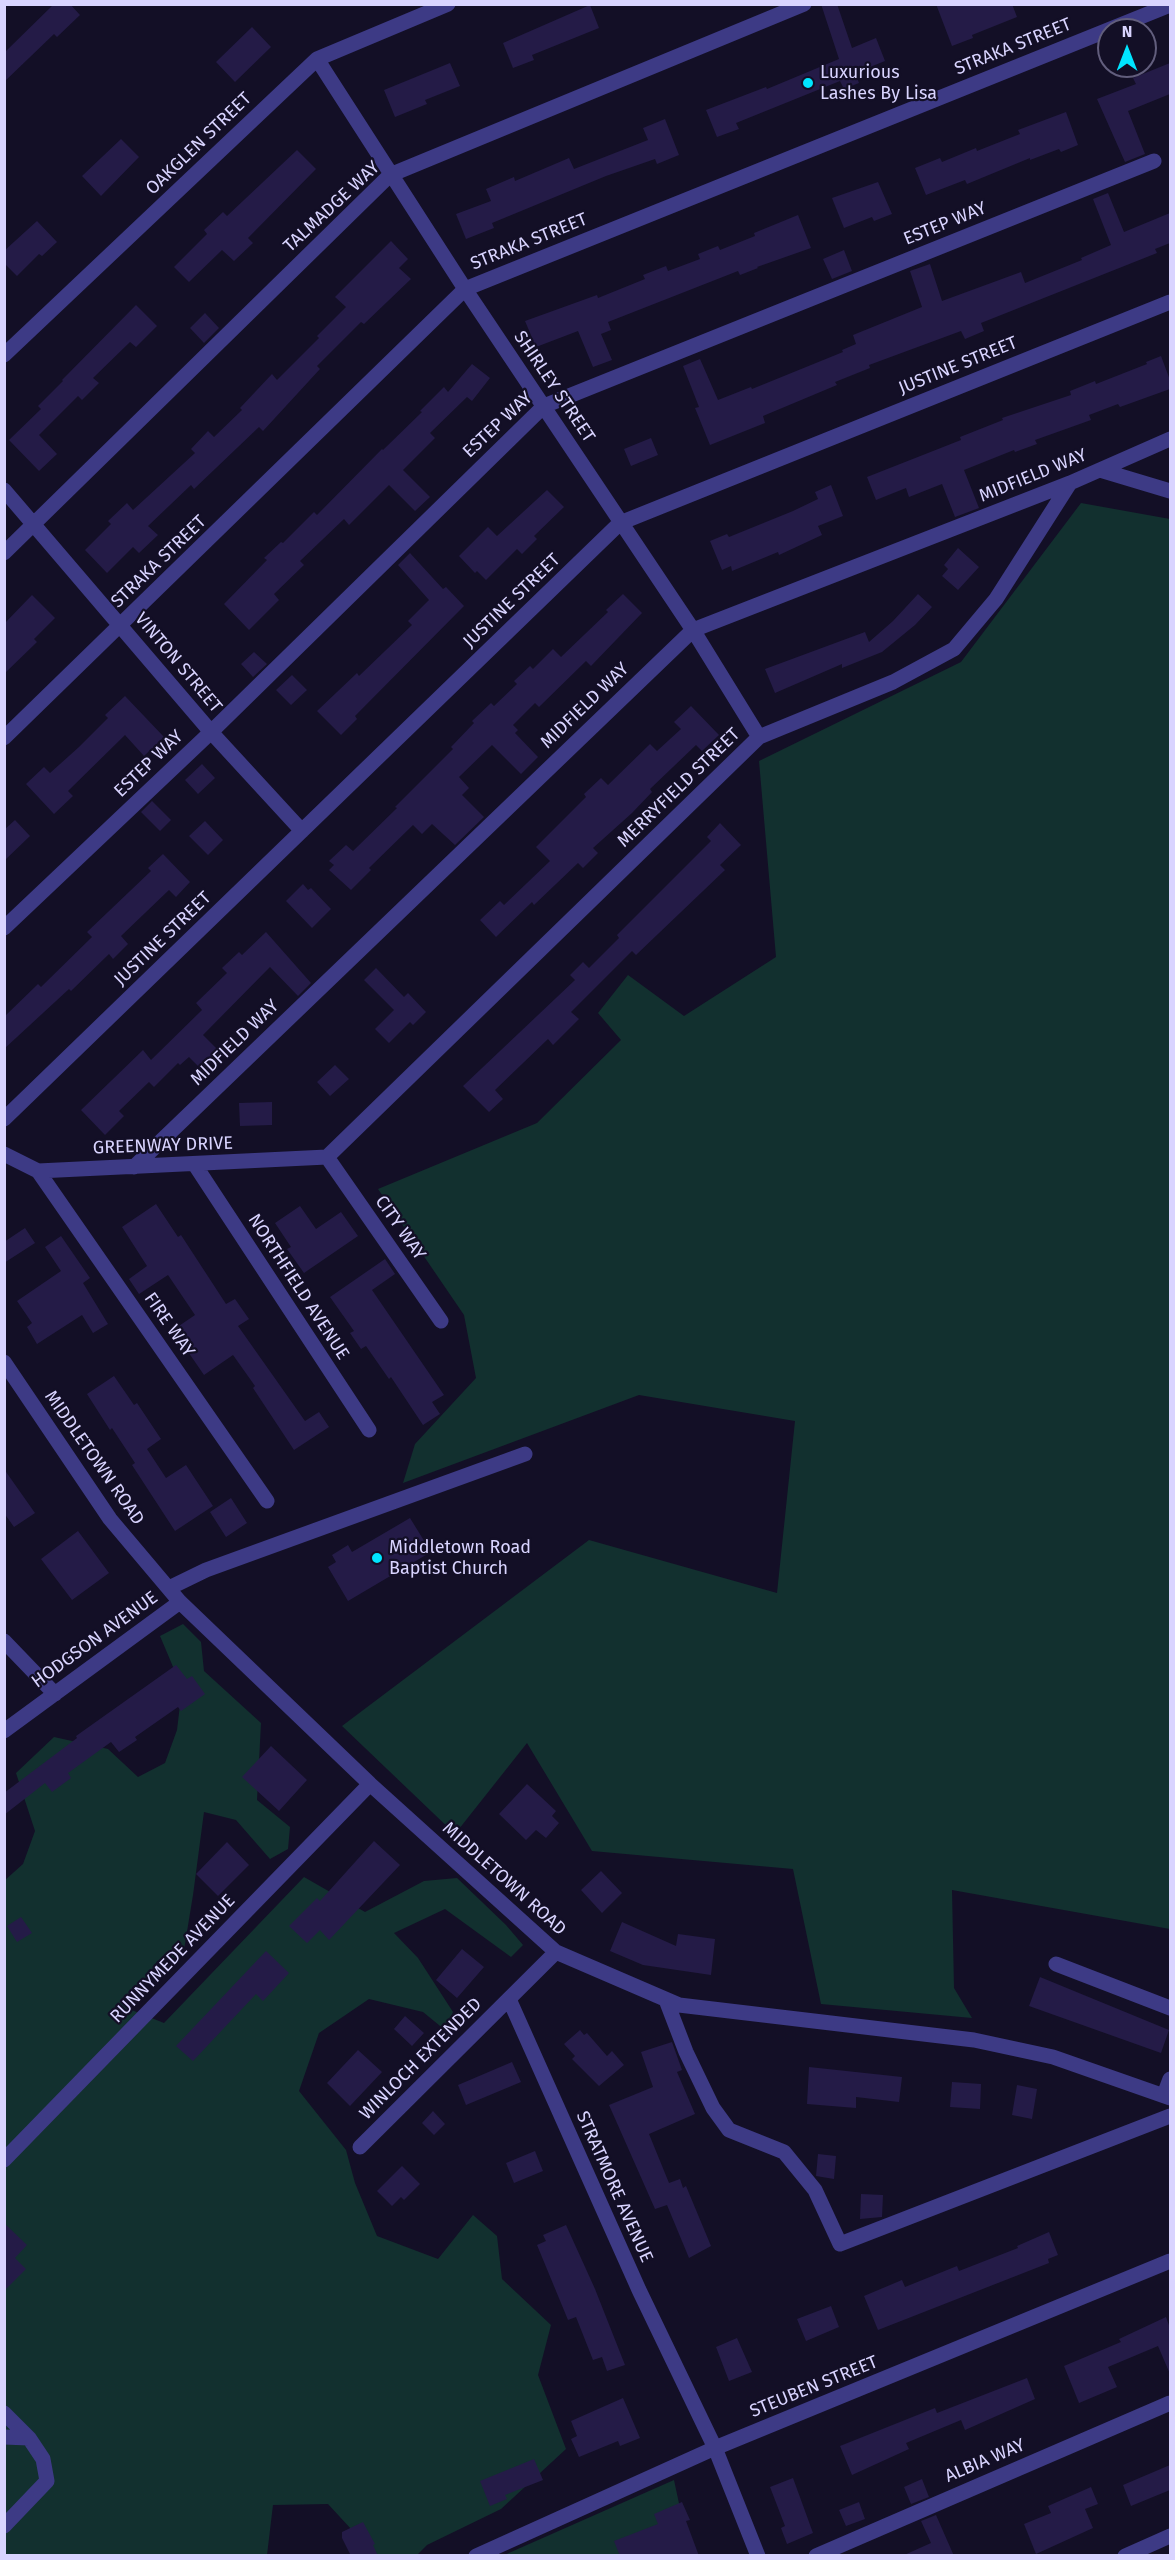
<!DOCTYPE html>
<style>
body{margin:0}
#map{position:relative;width:1175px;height:2560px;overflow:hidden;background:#130f26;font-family:"Fira Sans",sans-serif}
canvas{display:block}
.frame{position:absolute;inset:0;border:6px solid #d9d4ff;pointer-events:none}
.north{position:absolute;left:1097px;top:18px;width:60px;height:60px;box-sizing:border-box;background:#130f26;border:2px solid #625e7d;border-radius:50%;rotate:0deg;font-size:16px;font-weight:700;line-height:24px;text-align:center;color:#d9d4ff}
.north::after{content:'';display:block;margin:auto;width:21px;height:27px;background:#00e5ff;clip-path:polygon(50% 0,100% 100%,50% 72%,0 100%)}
</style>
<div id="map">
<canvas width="1175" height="2560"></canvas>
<div class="frame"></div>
<div class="north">N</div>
</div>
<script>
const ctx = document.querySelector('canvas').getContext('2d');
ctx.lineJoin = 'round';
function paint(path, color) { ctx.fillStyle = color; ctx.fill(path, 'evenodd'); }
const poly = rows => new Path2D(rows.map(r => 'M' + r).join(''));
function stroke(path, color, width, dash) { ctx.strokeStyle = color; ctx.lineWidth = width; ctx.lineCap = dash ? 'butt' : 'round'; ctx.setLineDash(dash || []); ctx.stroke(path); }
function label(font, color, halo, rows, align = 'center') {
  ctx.font = font + ' "Fira Sans",sans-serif'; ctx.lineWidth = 4.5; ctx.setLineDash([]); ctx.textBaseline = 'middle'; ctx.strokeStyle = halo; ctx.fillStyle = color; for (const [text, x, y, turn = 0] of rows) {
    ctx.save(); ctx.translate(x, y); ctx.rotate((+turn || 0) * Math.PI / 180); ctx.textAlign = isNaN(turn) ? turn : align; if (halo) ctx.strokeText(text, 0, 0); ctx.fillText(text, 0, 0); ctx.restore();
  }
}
paint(poly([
 [1081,503,1170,519,1170,1929,952,1890,954,1988,972,2018,821,2004,793,1869,592,1851,527,1743,455,1834,342,1726,589,1540,777,1593,795,1421,639,1395,403,1483,415,1444,476,1378,464,1315,378,1189,537,1123,621,1040,598,1013,628,975,684,1016,776,957,759,761,961,662],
 [183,1624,201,1642,204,1671,261,1723,257,1800,290,1827,288,1849,270,1859,236,1820,204,1812,193,1895,183,1956,157,1961,129,2009,164,2023,304,1877,365,1912,424,1881,457,1878,506,1925,523,1945,511,1957,445,1909,394,1933,418,1958,453,2012,445,2030,423,2012,369,1999,319,2033,299,2091,346,2150,355,2183,377,2236,438,2259,473,2215,497,2236,502,2279,551,2325,538,2375,566,2449,501,2509,427,2545,417,2555,375,2555,328,2504,273,2505,267,2555,5,2555,4,1881,23,1864,35,1831,16,1773,54,1737,108,1749,138,1777,165,1763,177,1730,182,1688,160,1636],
 [674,2480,690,2555,502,2556]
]), '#12302f');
paint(poly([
 [54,4,70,4,80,15,57,37,54,34,4,82,4,53],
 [821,4,837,4,852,48,876,38,885,61,855,73,859,83,844,89,840,81,736,123,739,129,717,137,706,110,766,87,767,89,839,59],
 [936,4,1012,4,1017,17,972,35,973,38,952,46],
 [590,5,599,28,532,55,534,60,513,68,503,43],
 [252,27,271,47,235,82,216,62],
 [450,63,460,86,425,100,427,104,395,117,384,90],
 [1170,63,1170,94,1128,111,1145,154,1125,162,1097,99,1136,84,1133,78],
 [1066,112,1078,145,1061,152,1059,149,1030,160,1030,158,967,184,965,180,926,195,915,168,940,158,942,162,976,148,977,151,1020,134,1018,130],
 [665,119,679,155,657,164,655,159,606,176,492,223,494,228,466,239,456,214,491,201,486,189,514,177,515,181,569,158,574,169,648,140,643,128],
 [121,139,139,157,101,196,82,176],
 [297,150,316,169,248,238,253,243,234,261,222,250,189,282,174,267,207,234,204,230,223,212,227,216],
 [878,182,892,214,874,221,872,217,844,228,832,198],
 [1108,193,1124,232,1170,213,1170,243,1155,249,1157,253,981,323,984,331,965,339,961,331,869,365,870,368,835,382,837,385,763,416,765,423,710,445,695,408,699,407,683,366,700,359,718,400,751,387,752,389,843,352,842,350,856,344,853,335,922,307,910,271,930,264,942,301,1021,272,1025,283,1082,260,1081,258,1111,245,1093,199],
 [798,215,811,248,757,267,758,268,740,275,738,271,608,322,611,330,601,334,612,360,593,367,578,331,536,347,525,321,597,295,598,298,645,279,643,275,666,266,668,271,700,259,698,254,718,246,720,250,755,236,754,233],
 [37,221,57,242,42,256,39,254,17,276,4,263,4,251],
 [391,241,408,259,399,268,411,279,364,324,361,322,317,366,320,369,263,431,259,427,194,489,191,485,148,526,158,535,139,553,133,547,107,573,85,550,111,524,108,521,127,503,133,510,195,453,191,449,208,431,214,437,242,410,240,408,272,374,277,380,319,338,317,336,346,307,335,297],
 [844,250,852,271,832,279,823,259],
 [136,305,157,326,136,347,130,342,93,378,99,383,82,400,78,396,39,435,57,454,39,471,9,440,41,409,38,406,63,381,62,380],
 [205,313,219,328,204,343,190,328],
 [1161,356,1170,380,1170,389,1120,407,1118,404,1089,415,1091,420,1035,440,1037,444,1015,452,1014,450,964,470,979,508,955,517,942,484,909,497,906,488,876,500,867,477,961,440,960,437,1003,420,1002,418,1071,395,1070,391,1095,381,1096,384,1147,364,1146,362],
 [472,364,490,378,472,401,467,397,430,433,435,438,403,470,430,497,415,511,389,485,349,525,344,519,300,561,304,565,274,594,279,600,249,630,224,604,267,560,264,558,281,542,283,543,314,512,317,515,382,449,383,450,422,412,420,411,444,387,448,392],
 [651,438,658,455,631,466,624,449],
 [831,485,843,516,818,526,822,535,779,555,778,552,732,571,731,566,722,570,710,541,727,534,729,537,793,511,818,499,815,492],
 [547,490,564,507,534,536,537,539,522,554,517,549,486,580,477,571,475,573,459,556,488,527,497,536],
 [958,548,979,567,958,590,942,576,948,569,944,565],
 [410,553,443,589,446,587,464,606,355,716,357,719,341,735,317,711,357,673,359,676,412,625,408,621,429,600,398,565],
 [623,594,642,613,591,666,586,661,539,707,535,703,513,725,518,730,515,733,538,757,521,774,492,745,459,777,469,788,462,795,484,817,455,845,432,824,422,834,413,825,369,868,371,870,351,890,329,870,334,865,329,861,346,845,353,851,397,808,395,807,453,749,451,747,474,723,472,721,491,703,494,706,517,684,514,681,530,666,533,669,553,649,561,657,608,612,606,610],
 [918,594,932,607,915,625,882,652,842,668,842,664,775,693,765,669,865,632,869,642,893,621],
 [32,595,55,618,34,639,37,642,4,674,4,624],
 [254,652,267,664,253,677,241,664],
 [292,675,307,690,291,705,276,690],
 [125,696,164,737,144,756,125,735,68,791,73,796,54,814,26,784,44,767,50,773,79,747,108,718,105,715],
 [691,706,719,735,702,751,696,745,650,789,652,792,632,813,593,848,598,853,583,868,578,863,534,905,532,902,496,937,480,920,500,901,504,905,550,861,536,847,586,797,584,794,601,778,608,785,650,744,657,751,681,729,674,722],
 [202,764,215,778,198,794,185,780],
 [152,801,171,820,160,831,141,812],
 [15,820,30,836,4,861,4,830],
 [205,821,223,840,208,855,189,836],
 [720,823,741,845,720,865,725,870,636,955,632,951,571,1012,579,1019,553,1045,548,1039,495,1090,503,1099,489,1112,463,1086,575,980,570,975,583,962,589,968,619,938,617,935,711,841,707,837],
 [163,854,190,882,176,897,169,890,121,936,128,944,113,959,109,954,71,991,69,989,4,1049,4,1017,38,984,41,987,92,937,87,932,151,871,148,868],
 [303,884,308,890,311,888,331,909,312,928,286,901],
 [266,932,311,983,298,996,270,967,203,1035,220,1052,202,1070,189,1057,180,1065,178,1063,154,1087,149,1082,119,1111,124,1116,105,1135,81,1110,143,1050,151,1060,202,1010,196,1003,227,973,222,968,239,952,242,955],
 [376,968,404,997,408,993,426,1012,413,1025,410,1022,389,1043,375,1029,394,1010,364,980],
 [335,1065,349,1079,330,1096,317,1082],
 [272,1102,272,1125,240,1126,239,1103],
 [156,1204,178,1237,181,1235,226,1304,235,1299,249,1319,238,1326,305,1421,319,1412,329,1427,294,1450,253,1388,255,1386,233,1355,204,1375,173,1330,195,1315,168,1275,139,1294,129,1279,147,1266,122,1227],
 [300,1206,316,1229,341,1212,358,1236,304,1273,287,1249,291,1247,275,1223],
 [25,1228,35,1243,4,1263,4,1242],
 [61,1236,90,1278,83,1283,108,1324,93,1333,82,1315,37,1344,27,1327,32,1323,17,1301,61,1271,45,1247],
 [385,1259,395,1274,372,1290,444,1395,432,1402,440,1414,423,1425,391,1377,389,1379,366,1346,361,1349,350,1333,354,1331,330,1297],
 [114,1376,134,1405,137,1403,161,1439,147,1449,166,1478,186,1465,213,1506,175,1531,132,1465,135,1463,112,1428,110,1430,87,1394],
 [4,1469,35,1513,14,1527,4,1513],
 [231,1498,247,1523,226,1537,210,1512],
 [410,1518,431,1552,348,1601,328,1567,336,1562,332,1555,348,1545,352,1552],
 [78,1531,109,1573,72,1600,41,1559],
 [176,1665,187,1679,192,1676,205,1694,181,1711,178,1707,135,1737,137,1740,119,1752,111,1742,68,1773,71,1778,52,1792,45,1783,4,1815,4,1793,77,1738,76,1736],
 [271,1746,307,1780,279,1811,242,1777],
 [527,1784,556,1811,552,1816,559,1823,546,1838,536,1830,526,1840,499,1814],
 [374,1841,400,1865,329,1940,320,1930,307,1943,289,1926,317,1898,320,1901],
 [227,1842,249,1865,218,1896,196,1874],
 [601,1871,622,1893,602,1913,581,1890],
 [21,1917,32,1933,17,1942,7,1926],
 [622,1922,676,1946,678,1934,715,1939,711,1975,643,1965,610,1951],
 [462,1949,484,1967,457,1998,436,1980],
 [266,1951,289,1973,263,2001,256,1994,193,2061,176,2046],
 [1040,1977,1169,2030,1161,2053,1029,2006],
 [405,2016,424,2033,412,2046,394,2029],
 [580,2030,584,2035,587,2033,607,2056,612,2051,624,2065,599,2086,572,2059,575,2056,564,2044],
 [672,2042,682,2070,677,2072,695,2114,649,2134,669,2183,680,2179,683,2188,686,2186,711,2246,689,2258,667,2205,655,2209,609,2105,653,2087,641,2052],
 [358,2050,382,2072,350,2106,327,2083],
 [512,2062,521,2082,466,2105,458,2085],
 [809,2067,902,2077,899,2102,856,2097,856,2108,807,2104],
 [952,2082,981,2084,980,2109,950,2107],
 [1017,2085,1037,2089,1032,2119,1012,2115],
 [433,2111,445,2124,434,2135,422,2123],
 [535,2151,543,2171,514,2183,506,2163],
 [818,2154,836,2156,834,2179,816,2176],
 [402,2166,420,2184,404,2200,401,2197,392,2206,377,2191],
 [861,2194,883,2195,882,2217,860,2219],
 [4,2223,27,2245,15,2258,26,2269,4,2291],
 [566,2225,595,2289,625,2365,607,2371,602,2357,593,2360,576,2317,568,2320,537,2245,546,2241,543,2235],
 [1049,2232,1058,2255,1048,2259,1049,2263,878,2330,864,2296,902,2280,905,2287,957,2266,959,2271,1018,2248,1017,2246],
 [831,2306,839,2327,806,2341,797,2319],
 [1166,2317,1170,2328,1170,2374,1158,2346,1108,2367,1117,2387,1079,2403,1064,2366,1121,2342,1119,2339],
 [737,2338,752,2372,729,2381,716,2347],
 [1027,2378,1035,2399,965,2430,961,2420,906,2443,909,2449,852,2475,840,2446,935,2408,937,2413],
 [623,2398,640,2438,620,2446,618,2441,579,2457,571,2439,577,2436,571,2421],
 [534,2459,543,2480,505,2495,507,2499,490,2506,480,2481],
 [1170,2465,1170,2490,1131,2506,1123,2485],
 [793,2478,813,2533,787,2544,781,2528,785,2526,770,2487],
 [922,2479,929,2497,911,2504,904,2487],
 [1091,2487,1098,2504,1085,2509,1093,2528,1036,2554,1024,2524,1051,2513,1048,2506],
 [682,2502,690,2520,686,2521,699,2556,620,2556,614,2541,658,2524,654,2514],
 [859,2502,865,2519,846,2526,839,2510],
 [936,2515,954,2556,902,2556,931,2543,921,2521],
 [363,2522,375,2544,373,2545,378,2556,351,2556,342,2538,342,2532]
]), '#241b47');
stroke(poly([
 [317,59,465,289,693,630,759,737],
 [4,355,317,59,448,4],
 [1100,470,1170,491],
 [4,490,211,732,302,831],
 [4,553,390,175,804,4],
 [4,738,465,289,1170,5],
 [4,928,211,732,544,406,1154,161],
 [4,1119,620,523,1170,302],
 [4,1154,38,1171,327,1157],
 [327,1157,759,737,893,682,954,649,996,599,1070,483],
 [327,1157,441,1321],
 [195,1165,369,1430],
 [134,1167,693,630,1070,483,1170,439],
 [38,1171,267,1501],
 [4,1362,110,1519,180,1602,370,1784,556,1952,679,2005,974,2040,1053,2057,1170,2098],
 [169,1588,206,1570,525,1454],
 [4,1641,55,1694],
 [4,1731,180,1602],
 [1056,1964,1170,2008],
 [509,1999,639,2290,715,2448,758,2556],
 [666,2000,686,2052,713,2108,729,2130,784,2152,815,2190,840,2244,1170,2116],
 [1164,2095,1170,2079],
 [360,2147,556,1952],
 [4,2160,370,1784],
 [4,2413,29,2438,43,2459,47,2481,4,2526],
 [4,2437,29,2438],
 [476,2556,715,2448,1170,2261],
 [816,2556,1170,2403],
 [1125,2556,1170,2536]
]), '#3d3a85', 15);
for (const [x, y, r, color] of [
 [808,83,6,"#00e5ff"],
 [377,1558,6,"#00e5ff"]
]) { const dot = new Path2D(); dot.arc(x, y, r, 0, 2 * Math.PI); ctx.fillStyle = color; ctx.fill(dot); stroke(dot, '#130f26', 2); }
label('18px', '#d9d4ff', '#130f26', [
 ["STRAKA STREET",1013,47,-22],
 ["OAKGLEN STREET",199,144,-44],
 ["TALMADGE WAY",332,207,-43],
 ["ESTEP WAY",945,224,-22],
 ["STRAKA STREET",529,242,-22],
 ["JUSTINE STREET",958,366,-22],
 ["SHIRLEY STREET",554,387,56],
 ["ESTEP WAY",498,425,-43],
 ["MIDFIELD WAY",1033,476,-22],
 ["STRAKA STREET",159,562,-44],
 ["JUSTINE STREET",512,601,-44],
 ["VINTON STREET",178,663,50],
 ["MIDFIELD WAY",585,706,-44],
 ["ESTEP WAY",149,764,-44],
 ["MERRYFIELD STREET",679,788,-44],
 ["JUSTINE STREET",163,939,-44],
 ["MIDFIELD WAY",235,1043,-44],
 ["GREENWAY DRIVE",163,1146,-2],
 ["CITY WAY",400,1228,55],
 ["NORTHFIELD AVENUE",298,1287,57],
 ["FIRE WAY",169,1325,55],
 ["MIDDLETOWN ROAD",94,1458,55],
 ["HODGSON AVENUE",95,1640,-36],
 ["MIDDLETOWN ROAD",504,1879,42],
 ["RUNNYMEDE AVENUE",173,1959,-46],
 ["WINLOCH EXTENDED",421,2059,-45],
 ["STRATMORE AVENUE",614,2187,66],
 ["STEUBEN STREET",814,2387,-22],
 ["ALBIA WAY",985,2461,-23]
]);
label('18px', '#d9d4ff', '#130f26', [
 ["Luxurious",820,73],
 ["Lashes By Lisa",820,94],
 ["Middletown Road",389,1548],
 ["Baptist Church",389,1569]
], 'left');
</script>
